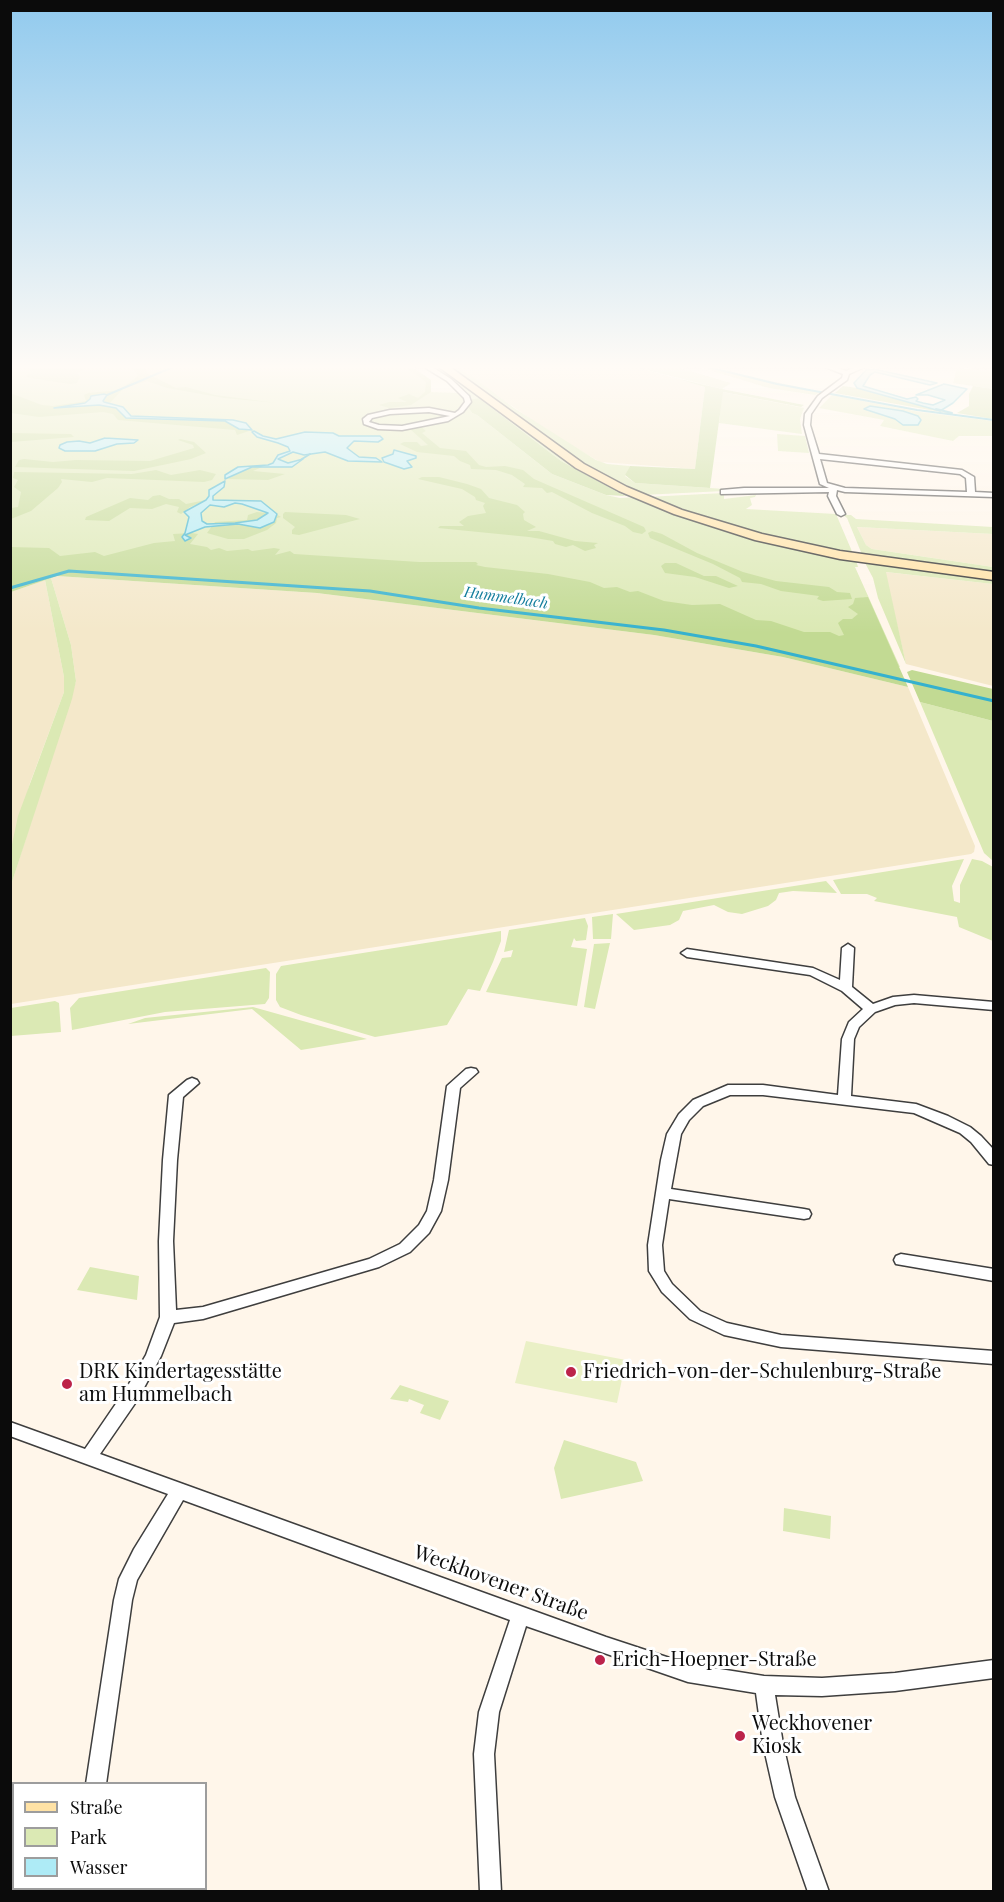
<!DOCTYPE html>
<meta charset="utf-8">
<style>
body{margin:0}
#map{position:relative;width:1004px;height:1902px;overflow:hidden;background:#fff6ea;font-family:"Playfair Display",serif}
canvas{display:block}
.frame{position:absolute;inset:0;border:12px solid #0b0b0b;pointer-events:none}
.legend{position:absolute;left:12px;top:1782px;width:195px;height:108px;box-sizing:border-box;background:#fff;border:2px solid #9d9d9d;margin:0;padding:8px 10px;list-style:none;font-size:18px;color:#0b0b0b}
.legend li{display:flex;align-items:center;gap:12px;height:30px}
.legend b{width:30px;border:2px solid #9d9d9d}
</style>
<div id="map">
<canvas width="1004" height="1902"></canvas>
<div class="frame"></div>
<ul class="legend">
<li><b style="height:8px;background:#ffe2a5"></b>Straße</li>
<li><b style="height:16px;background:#dbe9b4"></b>Park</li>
<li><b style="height:16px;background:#aeebf6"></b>Wasser</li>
</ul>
</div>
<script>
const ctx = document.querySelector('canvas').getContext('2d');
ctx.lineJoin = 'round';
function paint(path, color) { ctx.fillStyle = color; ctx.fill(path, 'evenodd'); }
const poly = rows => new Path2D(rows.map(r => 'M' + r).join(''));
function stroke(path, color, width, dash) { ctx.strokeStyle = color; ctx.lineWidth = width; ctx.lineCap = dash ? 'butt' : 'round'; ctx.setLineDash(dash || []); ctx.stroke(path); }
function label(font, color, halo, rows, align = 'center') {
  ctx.font = font + ' "Playfair Display",serif'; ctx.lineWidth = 6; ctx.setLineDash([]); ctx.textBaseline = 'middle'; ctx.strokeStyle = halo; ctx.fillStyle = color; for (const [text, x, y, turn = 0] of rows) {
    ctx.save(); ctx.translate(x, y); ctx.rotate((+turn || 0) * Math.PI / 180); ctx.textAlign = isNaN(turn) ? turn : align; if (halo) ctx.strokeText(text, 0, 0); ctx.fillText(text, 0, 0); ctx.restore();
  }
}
paint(poly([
 [456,367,636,367,705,387,695,469,600,462,555,436],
 [857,527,993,534,993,567,872,549,866,545],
 [885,572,993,584,993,686,906,664],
 [57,576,317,593,654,635,783,657,908,687,975,846,974,852,971,854,11,1004,11,885,76,681,71,645,51,578],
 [45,580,64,677,64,692,30,783,11,849,11,592]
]), '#f4e8ca');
paint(poly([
 [11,367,412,367,431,380,431,392,462,393,466,400,472,401,468,407,472,413,477,415,552,474,606,495,620,498,637,497,659,506,856,560,858,567,855,567,900,667,158,558,11,584],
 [432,367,439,367,478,393,556,453,633,496,625,496,561,461,479,398,472,399,468,392],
 [448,367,456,367,477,380,514,408,596,460,607,464,630,466,625,476,635,483,725,489,724,491,642,495,583,465],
 [636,367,676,367,731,383,722,389],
 [699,367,706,367,821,392,815,395,769,388],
 [957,368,993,370,993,389,953,383],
 [722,392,804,408,800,419,802,434,719,423],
 [832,395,920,412,993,421,993,436,959,436,953,441,880,426,884,420,819,408],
 [777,434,805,436,809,453,778,451],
 [724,493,724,499,756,495,755,497,750,498,752,505,746,509,836,514,854,556,775,539,702,518,646,497],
 [843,515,851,515,856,519,993,527,993,534,857,527,866,545,872,549,993,567,993,574,863,557,847,518],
 [864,561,993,577,993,584,886,572,906,664,878,598,873,578],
 [51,578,71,645,76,681,72,699,11,885,11,849,18,816,64,692,64,677,45,580],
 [920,702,993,721,993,861,984,853],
 [964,859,952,886,954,901,960,903,960,885,972,859,982,861,993,867,993,941,959,927,957,917,874,901,877,898,867,894,841,894,833,880],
 [826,881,837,893,793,891,779,893,776,900,768,906,742,914,728,912,714,905,683,911,679,920,670,925,634,930,616,914],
 [613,914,611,939,593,939,592,917],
 [585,918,588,926,586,940,576,941,574,938,571,947,587,949,577,1006,486,992,502,958,511,957,513,950,504,952,509,930],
 [501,931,501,941,493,962,480,991,468,989,447,1025,375,1037,301,1015,280,1007,276,1000,276,974,281,966],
 [610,943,595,1009,584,1007,594,944],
 [266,968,270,972,269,998,265,1004,165,1012,72,1030,70,1008,79,998],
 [55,1001,59,1003,61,1032,11,1036,11,1008],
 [253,1007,367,1039,301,1050,252,1009,128,1024,145,1018],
 [90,1267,139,1276,137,1300,77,1290],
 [400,1385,449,1401,440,1420,420,1413,424,1405,409,1399,408,1402,390,1399],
 [564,1440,636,1462,643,1481,561,1499,554,1468],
 [784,1508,831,1516,830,1539,783,1531]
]), '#dbe9b4');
paint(poly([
 [24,367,89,367,77,373,80,377,77,383,70,384,30,378,26,376,31,373,30,370],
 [132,367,145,367,148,374,176,388,186,387,215,395,277,403,224,398,167,388,147,381,121,389,138,376],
 [405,367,412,367,431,380,431,392,411,405,389,408,379,405,389,402,407,402,398,398,409,394,418,398,425,392,426,382],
 [671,377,722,389,804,405,801,407,723,392,710,488,635,483,625,475,630,466,695,469,705,387],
 [843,386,857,388,952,414,835,393],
 [973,386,993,389,993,419,957,413,969,406,969,394],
 [120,390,122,390,110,403,102,401,107,395,91,399,85,403,55,408,99,405,116,408,126,418,226,421,249,431,237,435,235,430,118,420,113,414,103,412,39,417,11,413,10,393,42,405,53,406,86,401,84,395,88,393],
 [479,398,561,461,625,496,606,495,552,474,477,415,472,413,468,407,472,399],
 [420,426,426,431,422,433,440,448,466,451,479,465,486,467,505,466,523,470,534,479,644,527,646,531,642,534,633,532,625,526,592,513,552,492,547,493,542,488,523,487,525,484,512,475,496,470,471,469,470,465,460,461,454,456,417,452,400,444,404,442,417,442,421,446,428,445,411,430,404,431,402,429],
 [11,433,71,434,74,437,11,442],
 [180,439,194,442,206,453,191,459,134,471,15,467,19,460,24,459,53,462,76,460,150,461,194,448,193,445,178,440],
 [252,467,262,467,253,471,285,474,268,480,228,479,236,473],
 [156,470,171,475,200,470,216,474,212,480,204,482,107,478,92,482,61,479,62,482,58,488,31,511,11,519,11,508,18,507,21,492,14,487,18,480,13,478,14,472,132,474],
 [422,477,439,477,467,484,481,489,489,498,517,505,525,512,523,514,524,520,536,527,527,531,539,531,575,541,598,543,594,545,596,548,585,551,573,545,566,547,555,544,553,541,529,537,438,528,440,526,464,526,459,522,468,516,486,513,483,506,485,503,476,500,475,497,462,489,418,479],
 [160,495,169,499,179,499,186,504,206,500,190,507,181,514,177,512,179,507,166,504,152,509,130,508,109,521,85,520,86,517,130,498,148,500,153,496],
 [257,512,268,513,257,520,243,522,243,525,260,528,273,523,274,513,281,517,277,518,276,523,267,530,244,539,228,539,207,533,215,522,247,520,248,515],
 [285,512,346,515,360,519,299,535,292,534,292,530,295,527,283,518,283,514],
 [652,531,662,534,697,553,743,572,776,581,829,587,837,592,850,593,852,599,823,601,817,599,819,596,781,591,761,584,742,582,740,578,713,564,650,538,648,533],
 [192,533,198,534,190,544,207,547,211,550,219,548,227,551,248,549,252,551,274,548,280,549,275,555,290,551,294,554,419,562,476,562,478,564,476,565,485,567,548,574,590,582,604,588,617,587,630,592,638,591,664,601,692,605,720,604,756,620,771,621,804,632,830,632,839,636,844,635,838,623,843,619,852,619,858,614,848,607,853,604,855,598,868,597,908,687,783,657,654,635,317,593,57,576,11,592,10,547,49,548,60,556,95,552,104,556,154,543,175,541,173,534],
 [665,563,676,563,704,576,716,576,738,586,729,588,695,577,665,573,661,566],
 [912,670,993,689,993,721,920,702,907,672]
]), '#c2da93');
paint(poly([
 [526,1341,626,1360,617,1403,515,1383]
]), '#eaf0c6');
const water = poly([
 [874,369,937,383,930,385,875,372,870,375,863,386,907,399,916,397,918,399,916,401,923,403,933,405,945,400,928,395,916,395,944,384,967,389,953,403,940,411,857,388,854,383,866,370,874,369],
 [104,394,107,395,103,401,104,402,123,407,131,416,233,420,246,423,252,430,239,429,225,421,126,418,116,408,99,405,54,408,85,403,90,399,91,396,104,394],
 [870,406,903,411,918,416,921,420,918,425,903,425,895,419,864,409,870,406],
 [254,431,263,436,276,439,305,432,333,433,339,436,380,436,383,439,378,442,354,441,347,448,359,457,376,458,382,462,348,461,325,452,304,455,293,452,278,459,288,463,303,459,292,467,252,467,225,479,225,475,238,467,268,465,273,463,278,455,290,451,288,447,278,443,257,437,252,432,254,431],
 [105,438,138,440,134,443,117,444,95,451,65,451,59,448,60,445,67,442,79,441,90,443,105,438],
 [394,450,416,456,416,458,407,461,412,467,404,469,384,462,382,458,393,454,394,450],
 [225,481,224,487,213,496,213,500,261,501,277,514,274,522,260,528,238,524,205,527,185,535,191,538,185,541,182,537,185,533,189,517,184,512,206,500,209,496,209,490,225,481],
 [235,503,242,504,268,513,257,520,235,523,207,524,202,521,201,513,210,505,224,507,235,503]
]);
paint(water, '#aeebf6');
stroke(water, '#35b1ce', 1.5);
stroke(poly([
 [708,367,777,384,917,410,994,420],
 [107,395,173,367],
 [936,409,952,413],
 [302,459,310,454]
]), '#35b1ce', 2);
stroke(poly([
 [10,588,69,571,370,591,479,608,664,630,756,646,994,701]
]), '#35b1ce', 3);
const minor = poly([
 [424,367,432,367,451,379,469,396,471,402,463,412,448,421,402,430,378,429,364,424,363,419,368,415,390,410,429,408,455,413,459,410,465,402,464,398,447,381,424,367],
 [429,412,450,416,402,426,379,425,369,422,372,418,390,414,429,412],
 [825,367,835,367,846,371,856,367,865,367,849,374,847,380,822,398,811,414,810,425,819,454,962,470,974,477,975,492,994,493,994,497,845,492,837,490,836,496,845,514,841,516,837,514,828,496,829,492,721,494,721,490,744,488,829,488,820,484,804,425,805,414,818,396,842,378,843,374,825,367],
 [820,459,960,474,966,478,967,492,845,488,827,483,820,459],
 [848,944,854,948,852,987,873,1004,893,997,914,995,994,1002,994,1010,914,1003,895,1005,875,1012,859,1027,854,1039,851,1096,916,1104,948,1116,970,1127,981,1136,994,1150,994,1165,989,1164,971,1142,960,1133,914,1113,763,1095,730,1095,703,1106,689,1120,681,1134,671,1189,804,1209,809,1210,811,1214,809,1218,804,1219,669,1199,662,1245,664,1271,672,1284,700,1311,727,1323,781,1335,994,1351,994,1364,781,1347,724,1335,690,1319,662,1292,649,1271,648,1245,661,1160,667,1134,679,1114,693,1100,728,1085,763,1085,838,1095,842,1039,849,1022,863,1009,842,991,810,975,687,957,681,953,687,949,813,968,840,980,842,948,848,944],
 [471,1068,476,1069,478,1072,460,1088,448,1180,441,1211,429,1233,410,1252,379,1267,203,1319,174,1323,161,1356,138,1399,100,1454,606,1637,688,1664,764,1676,822,1678,895,1673,994,1660,994,1678,895,1691,822,1696,775,1695,783,1744,795,1797,829,1892,808,1892,775,1797,763,1744,756,1693,688,1682,526,1626,499,1712,494,1754,501,1892,480,1892,474,1754,479,1712,510,1620,183,1500,137,1580,132,1600,106,1784,86,1784,114,1600,119,1579,134,1549,168,1494,10,1436,10,1422,85,1449,126,1389,146,1355,160,1317,159,1241,163,1160,169,1095,187,1080,192,1078,197,1080,199,1083,183,1097,177,1160,173,1241,176,1310,203,1307,369,1259,400,1244,419,1225,427,1211,434,1180,447,1086,466,1069,471,1068],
 [901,1254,994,1269,994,1281,896,1264,894,1260,896,1256,901,1254],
 [69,1888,90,1888,90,1892,69,1892,69,1888]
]);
const secondary = poly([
 [439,367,450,367,584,464,627,487,682,510,762,534,840,551,994,572,994,580,840,559,755,540,674,514,619,491,576,468,439,367]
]);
stroke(minor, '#3e3e3e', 3);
stroke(secondary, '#2d2d2d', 3);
paint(minor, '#fff');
paint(secondary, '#ffe2a5');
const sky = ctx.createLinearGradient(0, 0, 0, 633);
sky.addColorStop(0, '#91caee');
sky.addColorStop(0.58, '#fffbf6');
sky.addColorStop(1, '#fffbf600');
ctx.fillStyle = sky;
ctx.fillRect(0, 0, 1004, 633);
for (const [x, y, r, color] of [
 [571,1372,6,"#bc234a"],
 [67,1384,6,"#bc234a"],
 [600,1660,6,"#bc234a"],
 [740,1736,6,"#bc234a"]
]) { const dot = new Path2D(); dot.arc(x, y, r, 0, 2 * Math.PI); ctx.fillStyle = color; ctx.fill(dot); stroke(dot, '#fff', 2); }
label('italic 15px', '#147e9d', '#fff', [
 ["Hummelbach",506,598,8]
]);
label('20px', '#0b0b0b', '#fff', [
 ["DRK Kindertagesstätte",79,1372],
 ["am Hummelbach",79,1395],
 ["Friedrich-von-der-Schulenburg-Straße",583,1372],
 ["Erich-Hoepner-Straße",612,1660],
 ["Weckhovener",752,1724],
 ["Kiosk",752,1747]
], 'left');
label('20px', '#0b0b0b', '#fff', [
 ["Weckhovener Straße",501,1583,20]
]);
</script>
